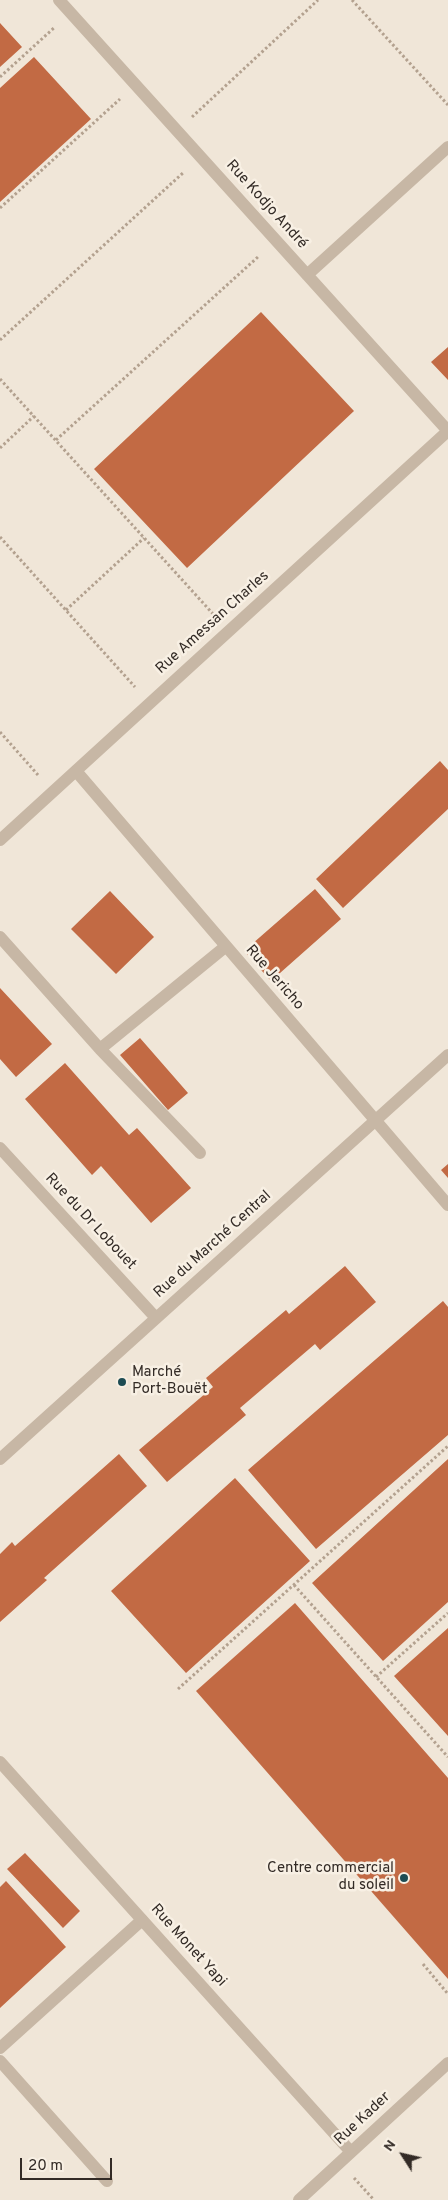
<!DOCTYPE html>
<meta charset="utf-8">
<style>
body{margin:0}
#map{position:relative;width:448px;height:2200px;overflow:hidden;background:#f0e6d8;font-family:Overpass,sans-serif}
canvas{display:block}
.north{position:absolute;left:378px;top:2130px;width:50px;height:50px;-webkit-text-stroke:4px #f8f0e4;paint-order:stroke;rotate:305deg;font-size:14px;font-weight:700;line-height:20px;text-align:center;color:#332b26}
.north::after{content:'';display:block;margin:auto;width:18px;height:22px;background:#332b26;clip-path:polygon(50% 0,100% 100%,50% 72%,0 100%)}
.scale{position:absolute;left:20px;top:2158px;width:92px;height:22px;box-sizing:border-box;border:2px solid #332b26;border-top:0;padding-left:6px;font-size:15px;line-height:18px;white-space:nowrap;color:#332b26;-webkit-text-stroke:4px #f8f0e4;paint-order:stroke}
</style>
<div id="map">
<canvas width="448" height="2200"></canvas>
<div class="north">N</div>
<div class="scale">20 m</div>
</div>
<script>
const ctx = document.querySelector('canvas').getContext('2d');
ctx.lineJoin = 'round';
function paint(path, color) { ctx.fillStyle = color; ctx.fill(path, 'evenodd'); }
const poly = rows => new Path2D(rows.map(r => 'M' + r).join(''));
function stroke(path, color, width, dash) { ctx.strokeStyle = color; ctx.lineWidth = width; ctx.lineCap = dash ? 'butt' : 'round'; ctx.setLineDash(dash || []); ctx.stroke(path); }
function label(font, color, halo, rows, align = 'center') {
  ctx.font = font + ' Overpass,sans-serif'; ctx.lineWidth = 5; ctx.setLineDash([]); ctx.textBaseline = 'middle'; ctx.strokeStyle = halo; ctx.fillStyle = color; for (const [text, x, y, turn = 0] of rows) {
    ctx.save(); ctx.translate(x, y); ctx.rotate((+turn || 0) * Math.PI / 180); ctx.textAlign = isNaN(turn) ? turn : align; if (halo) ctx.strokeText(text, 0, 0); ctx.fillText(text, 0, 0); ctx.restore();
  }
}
paint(poly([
 [0,23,22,47,0,67],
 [34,57,91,119,0,202,0,88],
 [261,312,354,411,187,568,94,469],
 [448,347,448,380,431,362],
 [440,761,448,770,448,809,343,908,316,879],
 [315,889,341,919,271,981,244,951],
 [110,891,154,937,116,974,71,929],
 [0,988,52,1044,16,1077,0,1059],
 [140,1038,188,1093,168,1110,120,1055],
 [65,1063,129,1135,137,1128,191,1188,151,1223,101,1166,92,1175,25,1099],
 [448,1164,448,1178,441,1170],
 [345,1266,376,1302,320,1350,315,1344,240,1408,246,1415,167,1482,139,1450,213,1387,206,1378,286,1310,289,1314],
 [443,1301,448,1307,448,1435,316,1549,248,1470],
 [119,1454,147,1486,44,1578,47,1580,0,1622,0,1554,12,1542,15,1546],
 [448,1459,448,1602,383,1661,312,1583],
 [235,1478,310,1561,186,1673,111,1591],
 [295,1603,448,1778,448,1979,196,1691],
 [448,1628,448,1736,394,1676],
 [25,1853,80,1911,63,1928,7,1869],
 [6,1881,66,1947,0,2008,0,1887]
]), '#c26a44');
stroke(poly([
 [352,0,448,105],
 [0,77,55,27],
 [192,117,318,0],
 [0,208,120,99],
 [0,340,184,172],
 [0,379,214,615],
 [56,440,259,256],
 [0,448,34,416],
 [0,537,135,687],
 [66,610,144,538],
 [0,732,38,775],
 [294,1585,448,1757],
 [376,1677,448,1613],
 [178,1689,448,1446],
 [423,1964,448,1994],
 [354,2178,374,2200]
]), '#b3a18f', 3, [2.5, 2.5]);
stroke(poly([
 [0,937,100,1049,200,1153],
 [100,1049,225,947],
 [0,2048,142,1920],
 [0,2061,107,2181]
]), '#c7b7a5', 12);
stroke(poly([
 [59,0,448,431],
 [307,275,448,147],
 [76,771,448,1205],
 [0,840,448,431],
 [0,1148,156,1318],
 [0,1459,448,1055],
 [0,1762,351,2152],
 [299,2200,448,2063]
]), '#c7b7a5', 12);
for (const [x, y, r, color] of [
 [122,1382,5,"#1d4c53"],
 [404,1878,5,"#1d4c53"]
]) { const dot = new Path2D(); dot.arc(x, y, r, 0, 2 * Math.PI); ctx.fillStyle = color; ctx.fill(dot); stroke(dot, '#f8f0e4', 2); }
label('15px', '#332b26', '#f8f0e4', [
 ["Rue Kodjo André",266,205,48],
 ["Rue Amessan Charles",213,623,-42],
 ["Rue Jericho",274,978,49],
 ["Rue du Dr Lobouet",90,1222,47],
 ["Rue du Marché Central",213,1245,-42],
 ["Rue Monet Yapi",188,1946,48],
 ["Rue Kader",363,2119,-43]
]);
label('15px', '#332b26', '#f8f0e4', [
 ["Marché",132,1373],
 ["Port-Bouët",132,1390],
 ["Centre commercial",394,1869,"right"],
 ["du soleil",394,1886,"right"]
], 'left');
</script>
